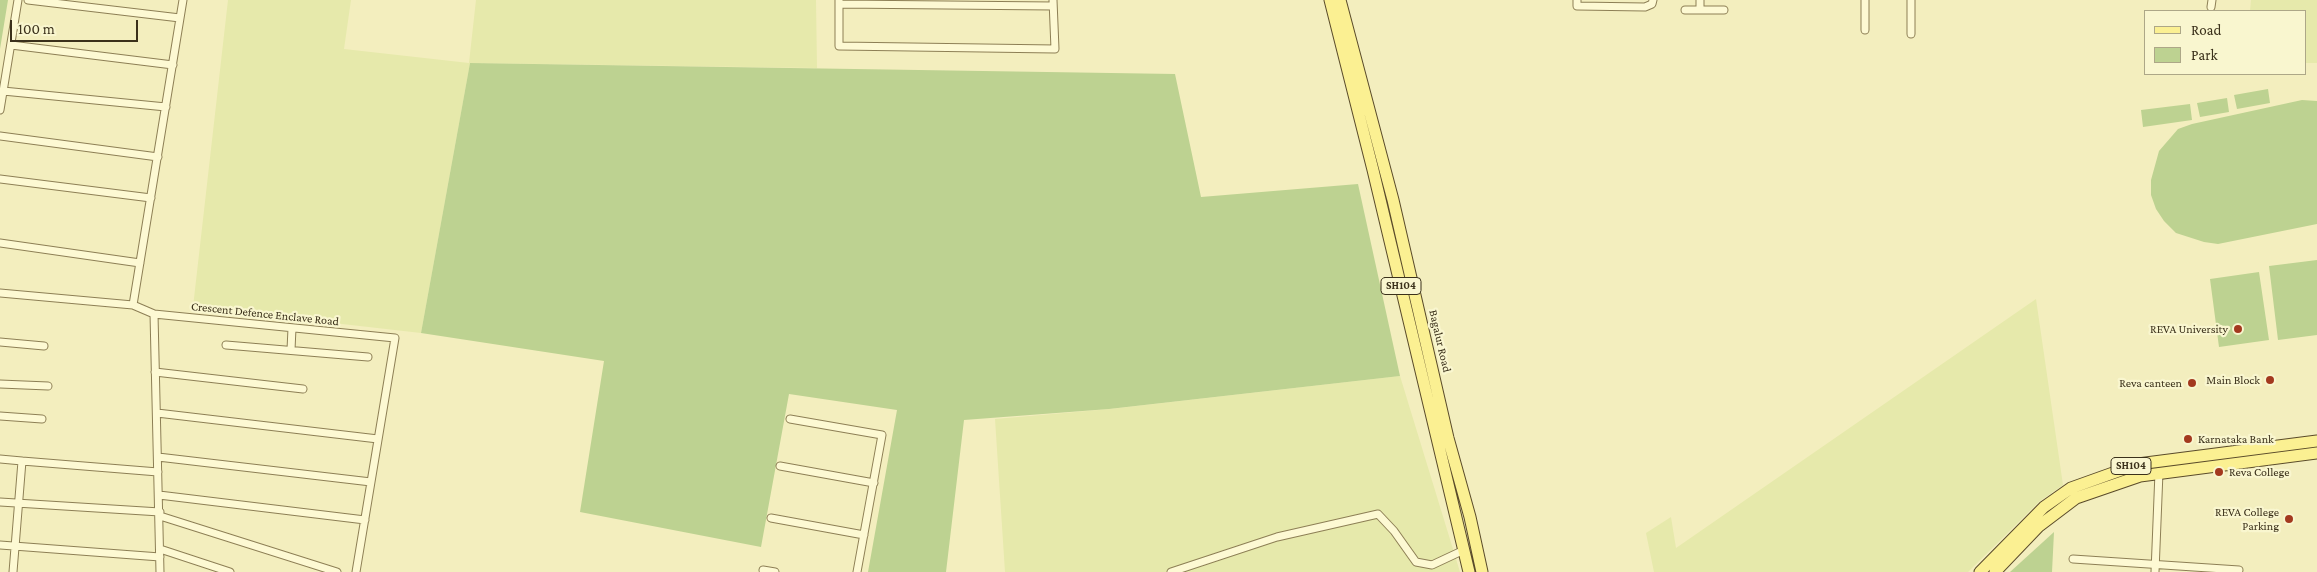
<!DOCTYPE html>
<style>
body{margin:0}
#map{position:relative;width:2317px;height:572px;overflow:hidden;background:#f3eebe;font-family:"Crimson Pro",serif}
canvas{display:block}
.legend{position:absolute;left:2144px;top:10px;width:162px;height:65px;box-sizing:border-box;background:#f9f6cf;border:1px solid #ada787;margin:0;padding:6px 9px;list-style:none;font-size:15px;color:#3b311b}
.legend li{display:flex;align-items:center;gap:10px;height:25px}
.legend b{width:25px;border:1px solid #ada787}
.scale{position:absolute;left:10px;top:20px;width:128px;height:22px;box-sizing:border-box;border:2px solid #3b311b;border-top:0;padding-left:6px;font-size:15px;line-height:18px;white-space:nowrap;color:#3b311b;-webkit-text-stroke:4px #f9f6cf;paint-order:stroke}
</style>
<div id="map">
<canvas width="2317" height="572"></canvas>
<ul class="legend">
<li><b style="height:6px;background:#fbf092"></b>Road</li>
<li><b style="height:14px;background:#bdd291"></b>Park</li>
</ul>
<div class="scale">100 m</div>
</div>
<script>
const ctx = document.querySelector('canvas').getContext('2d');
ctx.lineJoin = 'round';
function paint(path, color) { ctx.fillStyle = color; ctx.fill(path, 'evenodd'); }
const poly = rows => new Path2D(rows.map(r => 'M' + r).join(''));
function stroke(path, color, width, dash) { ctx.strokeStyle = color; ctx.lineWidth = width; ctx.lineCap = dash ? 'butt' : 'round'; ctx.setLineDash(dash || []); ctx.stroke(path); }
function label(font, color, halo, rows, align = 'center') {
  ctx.font = font + ' "Crimson Pro",serif'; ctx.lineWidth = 4.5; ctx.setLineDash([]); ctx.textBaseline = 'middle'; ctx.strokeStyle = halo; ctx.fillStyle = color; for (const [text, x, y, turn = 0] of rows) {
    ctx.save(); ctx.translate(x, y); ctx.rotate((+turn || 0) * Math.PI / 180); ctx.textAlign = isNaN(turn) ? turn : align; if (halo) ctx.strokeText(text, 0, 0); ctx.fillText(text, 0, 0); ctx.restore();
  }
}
paint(poly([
 [228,0,351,0,344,49,469,63,476,0,816,0,817,68,470,63,421,333,193,307],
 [2251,0,2317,0,2317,63,2306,63,2306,11,2250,11],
 [2036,299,2063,485,2040,501,1968,572,1654,572,1646,533,1671,517,1676,548],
 [1400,376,1460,572,1005,572,995,419,1110,409]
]), '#e6e9ab');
paint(poly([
 [0,0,8,0,0,49],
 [470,63,1175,74,1201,197,1358,184,1400,376,1109,409,964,420,946,572,868,572,897,410,789,394,761,547,580,512,604,361,421,333],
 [2268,89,2270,103,2237,109,2234,95],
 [2227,98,2229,112,2200,117,2197,103],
 [2302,100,2317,101,2317,224,2218,244,2204,242,2176,233,2164,221,2156,209,2151,195,2151,180,2159,151,2178,129,2192,124],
 [2190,104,2192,120,2143,127,2141,110],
 [2317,260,2317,335,2278,340,2269,266],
 [2259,272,2269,340,2219,347,2210,279],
 [2054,532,2052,572,2010,572]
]), '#bdd291');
const minor = poly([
 [28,0,180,18],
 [839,0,839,46,1055,49,1053,0],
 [1577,0,1577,6,1645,7,1652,4,1653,0],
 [1865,0,1865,30],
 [839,4,1053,6],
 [2211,7,2212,0],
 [1700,9,1700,0],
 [1685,10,1724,10],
 [1911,34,1911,0],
 [11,45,173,65],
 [3,91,166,107],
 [0,110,18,0],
 [0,136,158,157],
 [0,179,151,198],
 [0,243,140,263],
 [0,293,133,305,154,314],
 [133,305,183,0],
 [0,342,44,346],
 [226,345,368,357],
 [291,350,292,328],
 [155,372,303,389],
 [0,384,48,386],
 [157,413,378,439],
 [0,416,42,419],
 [790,419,882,435,857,572],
 [158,457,371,482],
 [0,459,22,461],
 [780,466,874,483],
 [159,495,365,520],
 [0,502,160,512],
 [160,516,337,572],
 [771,518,864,535],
 [0,545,160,557],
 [160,549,230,572],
 [2073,559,2239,570],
 [763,570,775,572],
 [13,572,22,461,158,472],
 [160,572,154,314,395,338,356,572],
 [1171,572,1277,537,1378,514,1394,531,1416,562,1432,565,1464,550],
 [2155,572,2159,472]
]);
const primary = poly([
 [1330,0,1373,170,1469,572],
 [1340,0,1393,200,1448,438,1470,517,1482,572],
 [1980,572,2044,507,2071,488,2138,464,2317,441],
 [1995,572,2039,526,2076,498,2140,476,2317,453]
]);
stroke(minor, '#8d7f55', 9);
stroke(primary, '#5a4b2a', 13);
stroke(minor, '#fdf9d3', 7);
stroke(primary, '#fbf092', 11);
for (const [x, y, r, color] of [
 [2238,329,5,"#a3391e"],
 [2270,380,5,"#a3391e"],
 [2192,383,5,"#a3391e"],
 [2188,439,5,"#a3391e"],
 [2219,472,5,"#a3391e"],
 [2289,519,5,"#a3391e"]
]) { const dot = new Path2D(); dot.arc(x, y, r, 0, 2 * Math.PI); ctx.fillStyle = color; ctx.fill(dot); stroke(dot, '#f9f6cf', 2); }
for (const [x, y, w] of [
 [1401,286,40],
 [2131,466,40]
]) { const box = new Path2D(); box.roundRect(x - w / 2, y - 8.5, w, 17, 4); ctx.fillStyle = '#f9f6cf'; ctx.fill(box); stroke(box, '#3b311b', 1); }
label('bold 11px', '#3b311b', null, [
 ["SH104",1401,286],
 ["SH104",2131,466]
]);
label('12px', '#3b311b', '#f9f6cf', [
 ["Crescent Defence Enclave Road",265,314,6],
 ["Bagalur Road",1440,341,77]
]);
label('12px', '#3b311b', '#f9f6cf', [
 ["REVA University",2228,329],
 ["Main Block",2260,380],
 ["Reva canteen",2182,383],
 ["Karnataka Bank",2198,439,"left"],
 ["Reva College",2229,472,"left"],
 ["REVA College",2279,512],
 ["Parking",2279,526]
], 'right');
</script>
